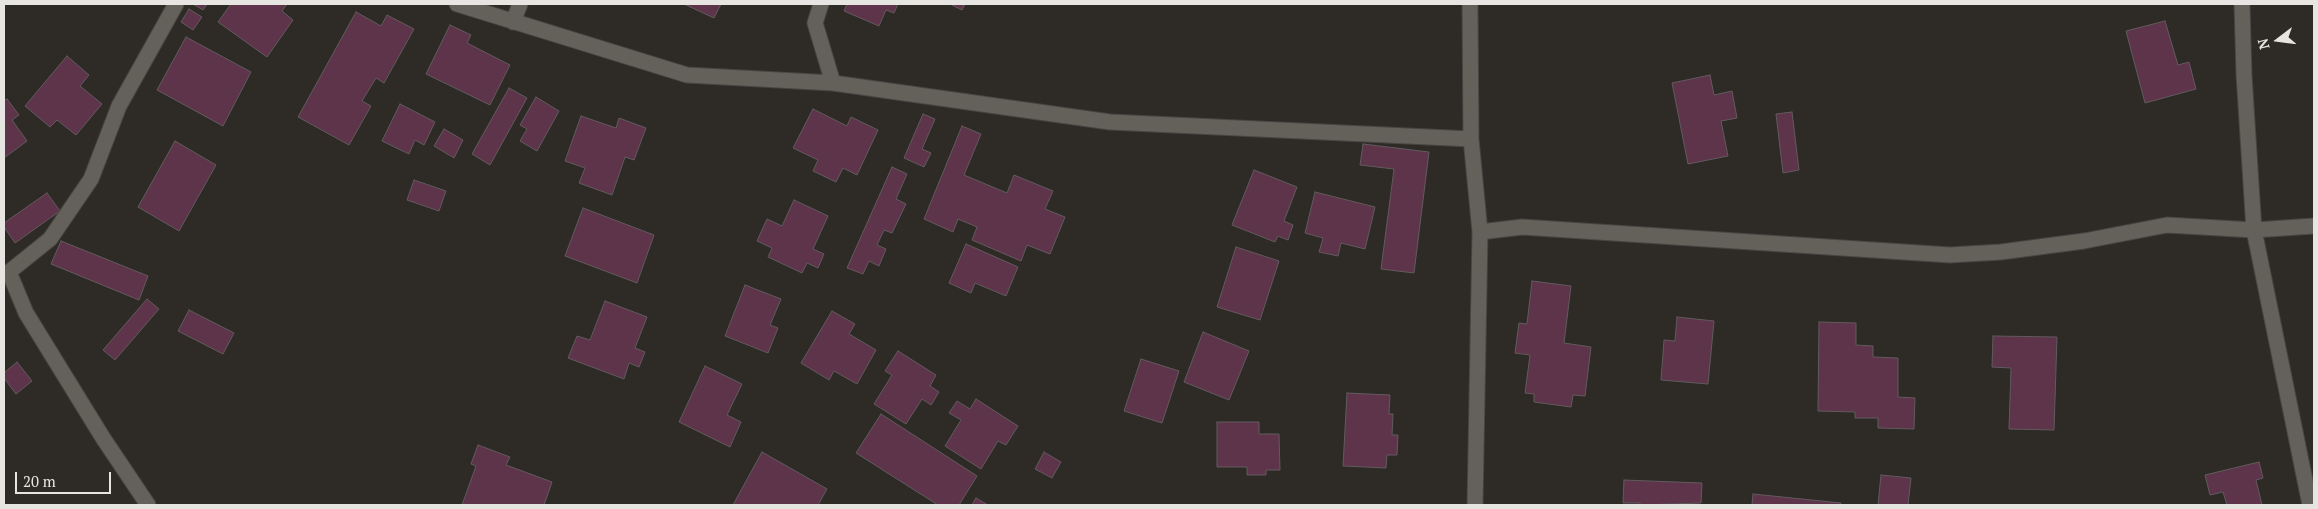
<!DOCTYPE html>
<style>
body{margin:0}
#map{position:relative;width:2318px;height:509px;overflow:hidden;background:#2e2a26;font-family:"PT Serif",serif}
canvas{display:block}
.frame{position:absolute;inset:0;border:5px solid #e7e5e2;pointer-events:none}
.north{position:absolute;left:2253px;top:15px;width:50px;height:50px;-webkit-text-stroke:4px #2e2a26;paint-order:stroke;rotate:255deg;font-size:14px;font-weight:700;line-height:20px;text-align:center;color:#e7e5e2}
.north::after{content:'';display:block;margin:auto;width:18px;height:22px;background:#e7e5e2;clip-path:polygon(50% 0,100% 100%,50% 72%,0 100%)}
.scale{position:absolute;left:15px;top:472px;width:96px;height:22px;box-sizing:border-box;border:2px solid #e7e5e2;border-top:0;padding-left:6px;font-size:15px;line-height:18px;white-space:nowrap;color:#e7e5e2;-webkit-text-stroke:4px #2e2a26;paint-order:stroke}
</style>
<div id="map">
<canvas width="2318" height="509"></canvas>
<div class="frame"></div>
<div class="north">N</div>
<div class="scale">20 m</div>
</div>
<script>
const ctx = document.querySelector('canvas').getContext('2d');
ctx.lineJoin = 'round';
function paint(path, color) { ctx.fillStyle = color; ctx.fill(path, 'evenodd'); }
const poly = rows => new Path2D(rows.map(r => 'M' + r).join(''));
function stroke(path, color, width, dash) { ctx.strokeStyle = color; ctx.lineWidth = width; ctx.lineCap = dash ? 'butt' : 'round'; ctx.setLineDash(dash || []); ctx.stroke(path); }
const building = poly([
 [193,4,207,4,203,10,193,4],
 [231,4,287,4,282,11,293,20,267,57,218,22,231,4],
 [684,4,721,4,714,18,684,4],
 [847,4,898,4,894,13,886,10,879,26,844,11,847,4],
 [950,4,965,4,962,10,950,4],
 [189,9,202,17,193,30,181,22,189,9],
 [356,12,381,26,387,15,414,29,384,83,376,78,362,101,371,106,349,145,298,117,356,12],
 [2165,21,2178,65,2189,62,2196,89,2145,103,2126,31,2165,21],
 [450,25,471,35,467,43,510,65,490,105,426,74,450,25],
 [186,37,251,72,223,126,157,90,186,37],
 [67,56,89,75,80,86,102,104,76,135,57,120,50,127,25,106,67,56],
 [1710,75,1714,95,1732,91,1737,118,1721,121,1728,156,1688,164,1672,83,1710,75],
 [509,88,527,98,490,165,472,154,509,88],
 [536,97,559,111,537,151,520,141,527,129,520,125,536,97],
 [7,99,19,115,12,120,27,141,4,158,4,101,7,99],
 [400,104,435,122,424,145,415,140,409,154,382,141,400,104],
 [813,109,847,126,851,117,878,130,857,175,843,168,836,182,813,171,818,160,793,148,813,109],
 [1792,112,1799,170,1783,173,1776,114,1792,112],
 [923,114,935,119,922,149,931,153,924,167,904,158,923,114],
 [581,116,616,128,619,118,646,128,634,160,625,157,612,195,579,183,585,168,565,161,581,116],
 [962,126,981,134,964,175,1007,193,1014,175,1053,191,1045,209,1065,217,1050,254,1027,245,1021,261,972,240,977,227,958,219,953,232,924,219,962,126],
 [444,129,463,140,454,158,434,146,444,129],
 [175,141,216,165,179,231,138,207,175,141],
 [1363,144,1429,152,1414,273,1381,269,1394,169,1360,165,1363,144],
 [892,167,907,174,896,199,906,204,892,233,884,230,877,245,886,249,879,266,869,261,863,274,847,268,892,167],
 [1254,170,1297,187,1284,221,1293,225,1288,240,1278,236,1275,242,1232,225,1254,170],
 [414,180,446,191,439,211,407,200,414,180],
 [1315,192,1375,207,1365,249,1341,243,1338,256,1319,252,1323,238,1305,233,1315,192],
 [47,193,60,211,15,243,4,227,4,223,47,193],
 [794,200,828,216,813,249,824,254,818,268,807,263,802,273,768,257,772,248,757,241,767,219,782,226,794,200],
 [583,208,654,235,637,283,565,256,583,208],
 [61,241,148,276,139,300,51,264,61,241],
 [966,244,1018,267,1006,296,975,283,971,293,949,283,966,244],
 [1236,247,1279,261,1260,320,1217,307,1236,247],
 [1532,281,1571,286,1564,343,1591,347,1585,396,1573,395,1571,407,1534,402,1534,394,1525,393,1530,355,1515,353,1519,323,1527,324,1532,281],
 [745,285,781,299,770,325,778,328,768,353,725,336,745,285],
 [147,299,159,309,115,360,103,350,147,299],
 [605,301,647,317,635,348,645,352,639,367,629,363,624,379,568,358,577,336,590,340,605,301],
 [189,310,234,333,223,354,178,331,189,310],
 [832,311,855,324,849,334,876,350,857,384,834,371,829,380,801,363,832,311],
 [1677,317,1714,321,1708,384,1661,380,1664,340,1675,341,1677,317],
 [1819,322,1856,323,1856,345,1873,346,1873,357,1898,358,1898,397,1915,398,1914,429,1878,428,1878,418,1855,418,1855,412,1818,411,1819,322],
 [1203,332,1249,351,1229,400,1184,382,1203,332],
 [1993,336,2057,337,2054,430,2009,429,2011,368,1992,367,1993,336],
 [898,351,936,375,930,386,939,392,931,405,922,399,906,424,874,404,892,375,885,371,898,351],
 [1141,359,1179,371,1162,423,1124,411,1141,359],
 [17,362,32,381,16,394,4,378,4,373,17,362],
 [705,366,742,384,727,415,741,422,730,447,679,422,705,366],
 [1347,393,1390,395,1389,414,1393,414,1392,435,1398,435,1397,455,1387,455,1386,468,1343,466,1347,393],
 [976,399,1018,426,1006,445,998,441,981,469,945,446,961,420,949,413,957,401,970,409,976,399],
 [881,414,977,476,959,505,938,505,856,453,881,414],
 [1217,422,1259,422,1259,434,1279,434,1280,470,1266,470,1266,475,1247,475,1247,467,1217,467,1217,422],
 [478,445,510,457,506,465,552,482,544,505,462,505,476,466,471,464,478,445],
 [762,452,827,489,818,505,733,505,762,452],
 [1044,452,1061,462,1052,478,1035,469,1044,452],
 [2259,462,2263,478,2256,480,2262,505,2227,505,2223,492,2210,495,2205,475,2259,462],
 [1881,475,1911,478,1908,505,1878,505,1881,475],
 [1624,480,1702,483,1701,503,1640,505,1640,503,1623,503,1624,480],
 [1753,494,1841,503,1840,505,1752,505,1753,494],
 [976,498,988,505,972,505,976,498]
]);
paint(building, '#5d3449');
stroke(building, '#625b5e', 1);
const street = poly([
 [457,4,687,75,833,83,1110,122,1471,139],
 [821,4,815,23,833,83],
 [1470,4,1471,139,1480,232,1475,505],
 [2242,4,2244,75,2254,230,2310,505],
 [513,22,520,4],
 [1480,232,1522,227,1950,255,2001,252,2084,241,2167,225,2254,230,2314,226],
 [148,505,103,438,26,313,9,272,50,239,91,179,119,106,176,4]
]);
stroke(street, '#484542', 17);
stroke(street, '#64605a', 15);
</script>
